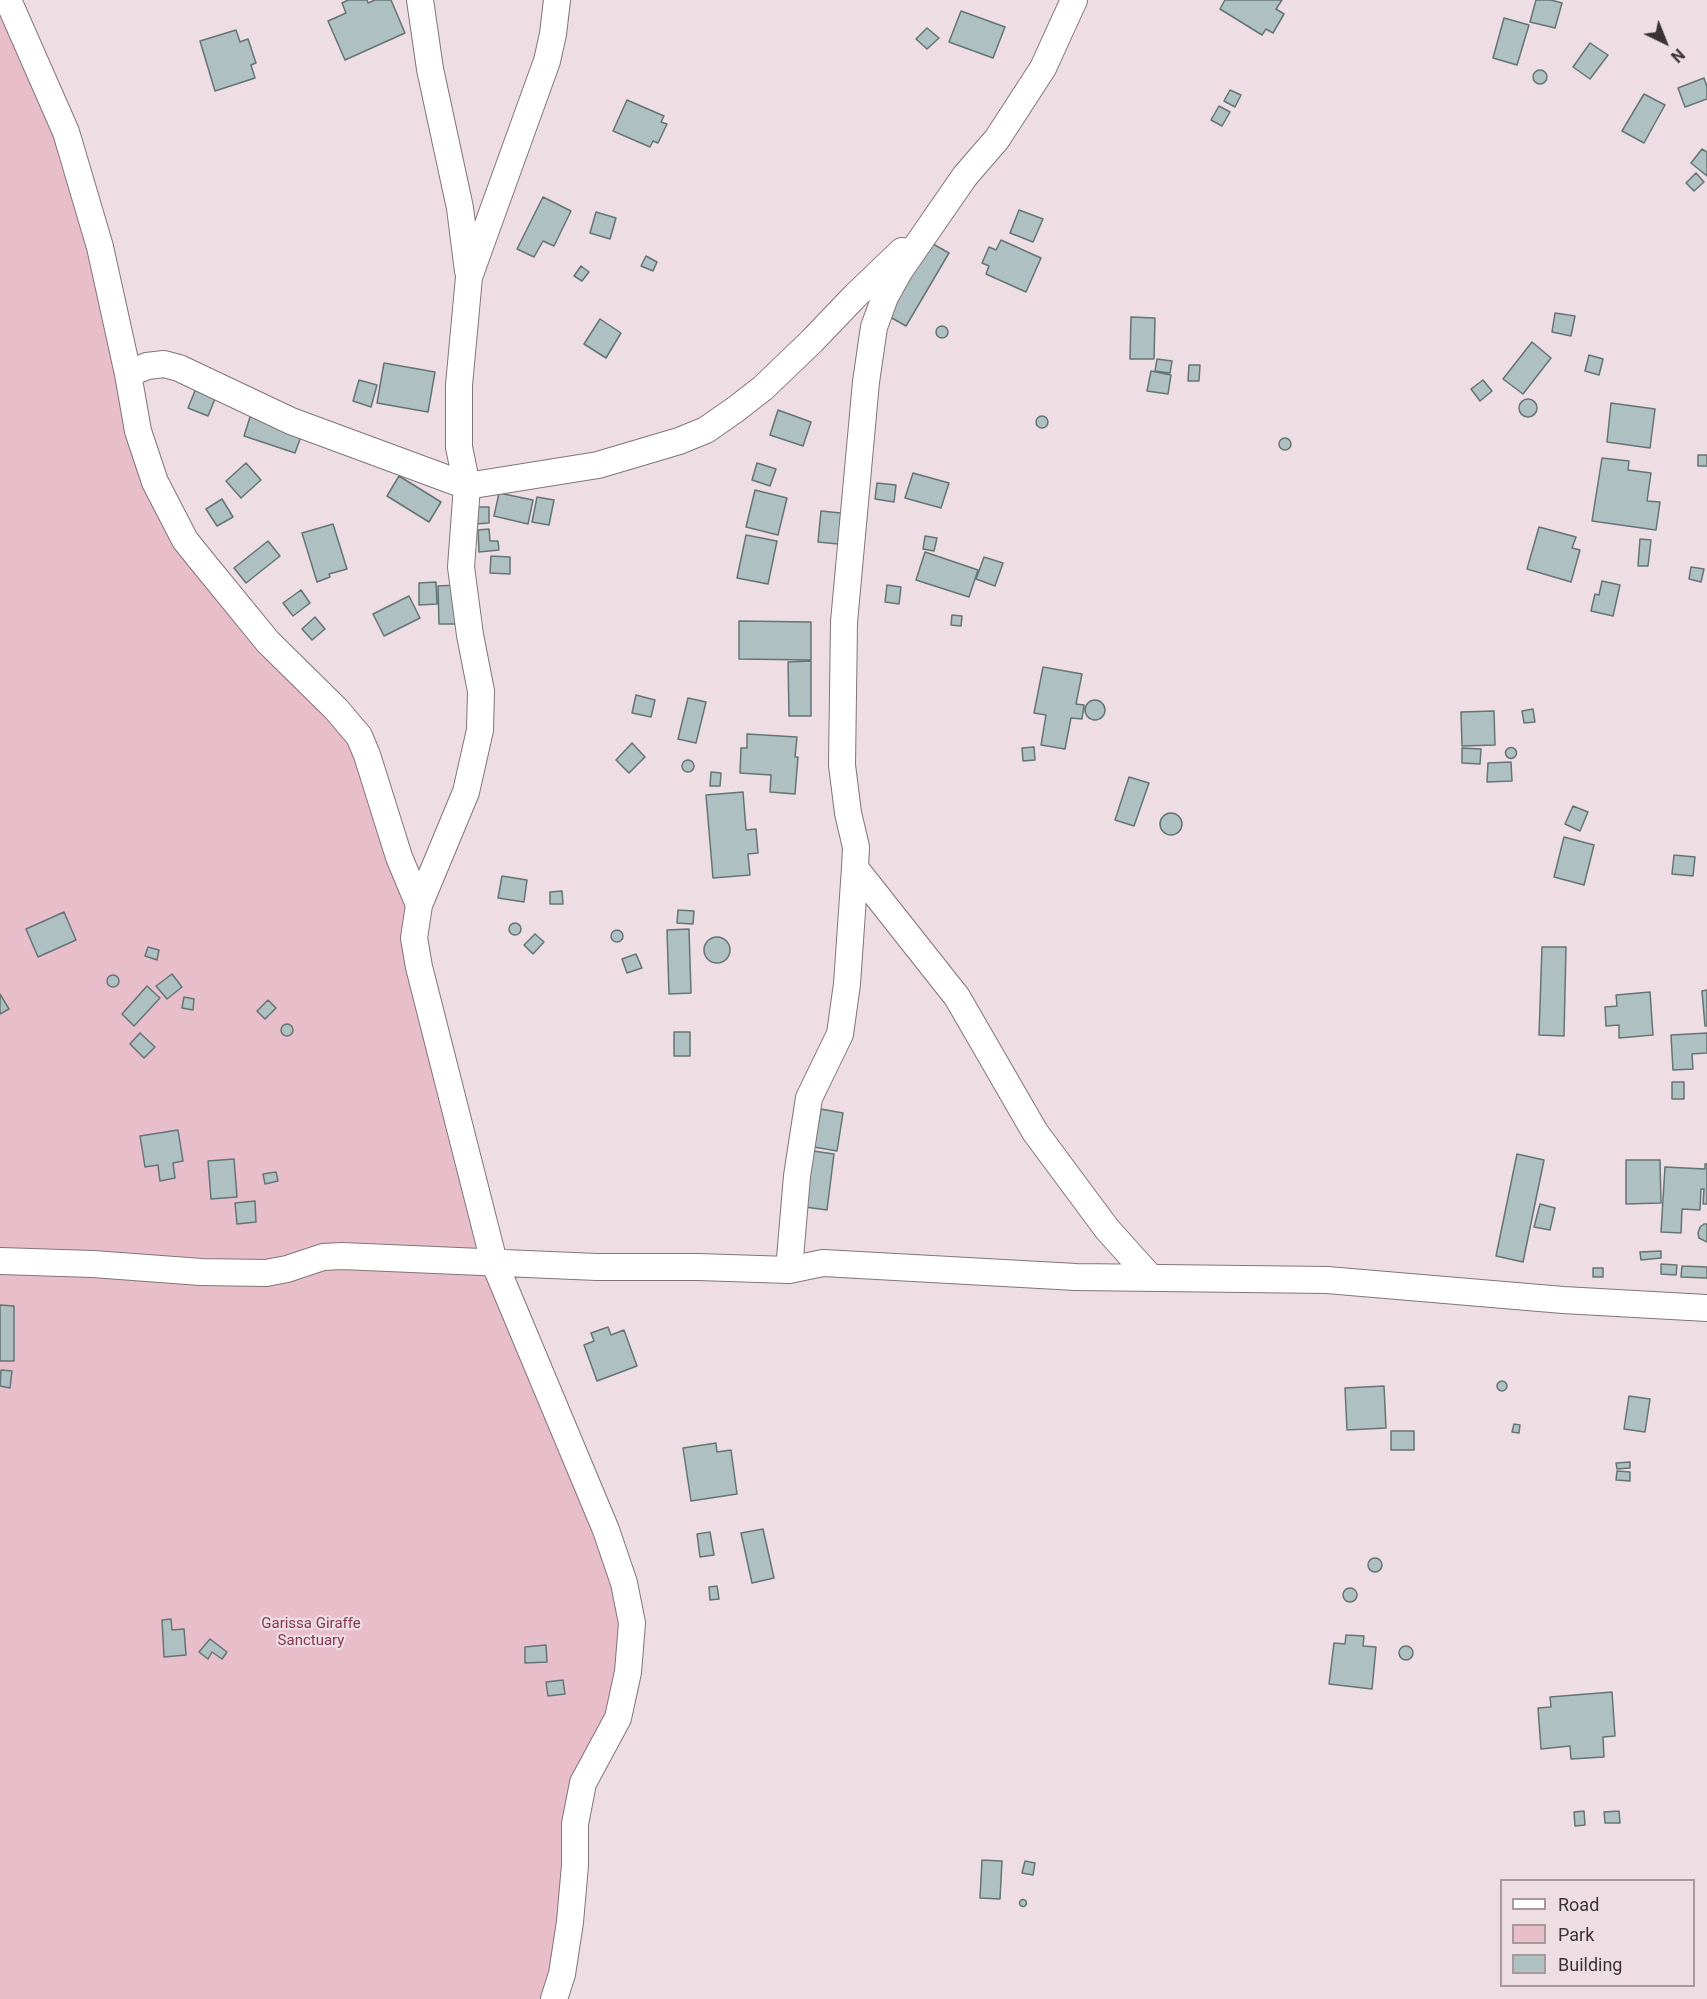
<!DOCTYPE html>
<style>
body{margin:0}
#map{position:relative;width:1707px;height:1999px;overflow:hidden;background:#eedee3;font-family:Roboto,sans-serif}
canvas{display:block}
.legend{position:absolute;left:1500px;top:1879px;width:195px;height:108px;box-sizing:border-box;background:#eedee3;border:2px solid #a69a9d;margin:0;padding:8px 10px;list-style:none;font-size:18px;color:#393335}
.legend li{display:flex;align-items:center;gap:12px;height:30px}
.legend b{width:30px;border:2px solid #a69a9d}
.north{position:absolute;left:1635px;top:12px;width:60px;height:60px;-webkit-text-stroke:4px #eedee3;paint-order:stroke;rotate:137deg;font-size:16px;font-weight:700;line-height:24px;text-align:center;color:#393335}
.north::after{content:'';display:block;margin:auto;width:21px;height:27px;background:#393335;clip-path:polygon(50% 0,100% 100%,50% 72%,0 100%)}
</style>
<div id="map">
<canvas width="1707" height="1999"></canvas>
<ul class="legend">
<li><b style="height:8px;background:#fff"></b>Road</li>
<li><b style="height:16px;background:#e9becb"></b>Park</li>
<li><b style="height:16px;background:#afc0c3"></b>Building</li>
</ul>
<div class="north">N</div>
</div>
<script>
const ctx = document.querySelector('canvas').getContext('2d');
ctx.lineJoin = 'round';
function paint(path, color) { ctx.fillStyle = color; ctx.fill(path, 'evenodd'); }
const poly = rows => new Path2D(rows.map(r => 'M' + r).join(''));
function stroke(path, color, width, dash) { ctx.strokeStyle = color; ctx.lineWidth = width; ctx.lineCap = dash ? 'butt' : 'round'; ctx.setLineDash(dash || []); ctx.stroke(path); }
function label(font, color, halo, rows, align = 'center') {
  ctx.font = font + ' Roboto,sans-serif'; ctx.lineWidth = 4.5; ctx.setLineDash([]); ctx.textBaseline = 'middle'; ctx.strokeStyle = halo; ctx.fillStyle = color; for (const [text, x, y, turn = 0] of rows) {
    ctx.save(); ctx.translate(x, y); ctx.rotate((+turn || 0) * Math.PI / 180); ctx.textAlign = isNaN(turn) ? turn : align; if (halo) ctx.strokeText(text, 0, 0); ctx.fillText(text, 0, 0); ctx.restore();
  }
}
paint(poly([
 [0,0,66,132,155,482,336,709,399,857,494,1262,632,1623,600,1755,554,1999,0,1999]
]), '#e9becb');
const building = poly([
 [348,0,367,0,368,3,375,0,391,0,405,33,345,60,328,21,346,13,342,3,348,0],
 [1225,0,1282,0,1276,9,1284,14,1273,33,1266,29,1262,35,1220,9,1225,0],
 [1536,0,1551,0,1562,3,1555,28,1530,22,1536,0],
 [961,11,1005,27,993,58,949,42,961,11],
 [1504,18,1529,25,1517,65,1493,58,1504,18],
 [927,28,939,38,927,49,916,39,927,28],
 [236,30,240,42,248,39,256,63,251,65,255,78,215,91,200,41,236,30],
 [1590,43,1608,55,1590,79,1573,67,1590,43],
 '1533 77a7 7 0 1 1 14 0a7 7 0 1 1-14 0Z',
 [1704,78,1707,87,1707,99,1685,107,1678,88,1704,78],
 [1230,90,1241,95,1235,107,1224,101,1230,90],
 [1644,94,1665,105,1644,143,1622,131,1644,94],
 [627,100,664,116,661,122,667,124,658,143,653,141,650,147,613,131,627,100],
 [1219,106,1230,112,1222,126,1211,120,1219,106],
 [1702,149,1707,152,1707,176,1691,163,1702,149],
 [1696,173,1704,182,1694,191,1686,183,1696,173],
 [543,197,571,211,554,246,543,241,534,257,517,249,543,197],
 [1019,210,1043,219,1033,242,1010,233,1019,210],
 [596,212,616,218,610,239,590,233,596,212],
 [926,240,949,253,906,326,883,313,926,240],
 [1001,240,1041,258,1026,292,986,274,989,266,982,263,989,247,996,250,1001,240],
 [646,256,657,262,653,271,641,266,646,256],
 [581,266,589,272,582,281,574,276,581,266],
 [1555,313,1575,316,1571,336,1552,332,1555,313],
 [1131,317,1155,318,1154,359,1130,359,1131,317],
 [600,319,621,333,606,358,584,344,600,319],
 '936 332a6 6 0 1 1 12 0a6 6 0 1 1-12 0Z',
 [1532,342,1551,358,1523,394,1503,379,1532,342],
 [1589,355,1603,359,1599,375,1585,371,1589,355],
 [1157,359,1172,361,1170,373,1155,371,1157,359],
 [384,363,435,372,428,412,377,403,384,363],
 [1189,365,1200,365,1199,381,1188,381,1189,365],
 [1151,371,1171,375,1168,394,1147,391,1151,371],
 [359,380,377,385,371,407,353,401,359,380],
 [1483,380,1492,391,1480,401,1471,389,1483,380],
 [199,381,219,389,208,416,188,408,199,381],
 '1519 408a9 9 0 1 1 18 0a9 9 0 1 1-18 0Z',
 [1611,403,1655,409,1650,448,1607,442,1611,403],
 [778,410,811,422,803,446,770,435,778,410],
 [251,414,303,431,295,453,244,436,251,414],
 '1036 422a6 6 0 1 1 12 0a6 6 0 1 1-12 0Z',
 '1279 444a6 6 0 1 1 12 0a6 6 0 1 1-12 0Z',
 [1698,455,1707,455,1707,466,1698,466,1698,455],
 [1602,458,1629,461,1628,470,1651,473,1647,501,1660,502,1656,530,1592,521,1602,458],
 [246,463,261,480,241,498,226,481,246,463],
 [757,463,776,469,770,486,752,480,757,463],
 [913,473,949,483,941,508,905,498,913,473],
 [399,476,441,502,429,522,387,496,399,476],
 [877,483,896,485,894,502,875,499,877,483],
 [755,490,787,498,778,535,746,527,755,490],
 [499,493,533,500,528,524,494,516,499,493],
 [537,497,554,500,549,525,532,522,537,497],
 [222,499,233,517,217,526,206,509,222,499],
 [476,507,489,507,489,523,475,524,476,507],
 [821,511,841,513,838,544,818,542,821,511],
 [333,524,347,569,329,574,330,577,317,582,302,533,333,524],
 [1539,527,1576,537,1572,548,1580,550,1571,582,1527,569,1539,527],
 [489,529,490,541,498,541,499,550,479,552,478,530,489,529],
 [746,535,777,541,768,584,737,578,746,535],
 [925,536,937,538,934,551,923,549,925,536],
 [1640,539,1651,540,1648,566,1638,566,1640,539],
 [268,541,280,556,246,583,234,568,268,541],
 [925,552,978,570,969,597,916,580,925,552],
 [491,556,510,557,510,574,490,573,491,556],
 [984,557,1003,563,995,586,976,579,984,557],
 [1691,567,1704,569,1701,582,1689,579,1691,567],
 [1602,581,1620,585,1613,616,1591,611,1595,594,1599,595,1602,581],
 [436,582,437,604,419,605,419,583,436,582],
 [458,585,459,624,439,624,438,586,458,585],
 [887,585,901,587,899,604,885,602,887,585],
 [301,590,310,603,293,616,283,603,301,590],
 [409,596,420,618,384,636,373,614,409,596],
 [952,615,962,616,961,626,951,625,952,615],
 [315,617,325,629,312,640,302,629,315,617],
 [739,621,811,622,811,660,739,659,739,621],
 [811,661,811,716,789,716,788,662,811,661],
 [1043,667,1082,674,1076,704,1084,705,1082,719,1071,718,1065,749,1041,745,1046,715,1034,713,1043,667],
 [636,695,655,700,651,717,632,713,636,695],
 [688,698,706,702,696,743,678,739,688,698],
 '1085 710a10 10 0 1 1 20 0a10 10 0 1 1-20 0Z',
 [1533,709,1535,722,1524,723,1522,711,1533,709],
 [1494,711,1495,745,1462,746,1461,712,1494,711],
 [747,734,797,737,795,757,798,757,795,794,770,792,771,775,740,773,741,748,747,748,747,734],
 [632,743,645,757,629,773,616,760,632,743],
 [1034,747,1035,760,1023,761,1022,748,1034,747],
 '1505.5 753a5.5 5.5 0 1 1 11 0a5.5 5.5 0 1 1-11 0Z',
 [1462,748,1481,749,1480,764,1462,763,1462,748],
 '682 766a6 6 0 1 1 12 0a6 6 0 1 1-12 0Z',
 [1511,762,1512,781,1487,782,1488,763,1511,762],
 [711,772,721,773,720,786,710,786,711,772],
 [1129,777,1149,783,1134,826,1115,820,1129,777],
 [743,792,746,830,756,829,758,853,748,854,750,875,713,878,706,795,743,792],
 [1573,806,1588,812,1580,831,1565,824,1573,806],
 '1160 824a11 11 0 1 1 22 0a11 11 0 1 1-22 0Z',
 [1564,837,1594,845,1584,885,1554,877,1564,837],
 [1674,855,1695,857,1693,876,1672,874,1674,855],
 [502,876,527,880,524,902,498,898,502,876],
 [562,891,563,904,550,904,550,892,562,891],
 [678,910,694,911,693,924,677,923,678,910],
 [64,912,76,940,38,957,26,929,64,912],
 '509 929a6 6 0 1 1 12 0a6 6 0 1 1-12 0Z',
 [689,929,691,993,669,994,667,930,689,929],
 '611 936a6 6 0 1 1 12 0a6 6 0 1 1-12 0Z',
 [535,934,544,942,533,954,524,945,535,934],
 '704 950a13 13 0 1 1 26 0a13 13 0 1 1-26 0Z',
 [148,947,159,950,157,960,145,956,148,947],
 [1542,947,1566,947,1564,1036,1539,1035,1542,947],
 [636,954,642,968,627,973,622,959,636,954],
 [172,974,182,987,167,999,156,986,172,974],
 '107 981a6 6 0 1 1 12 0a6 6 0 1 1-12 0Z',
 [147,986,160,998,134,1026,122,1014,147,986],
 [1707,990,1707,1026,1705,1026,1702,991,1707,990],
 [1650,992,1653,1035,1619,1038,1619,1025,1606,1026,1605,1007,1617,1006,1616,995,1650,992],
 [0,994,9,1009,0,1014,0,994],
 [184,997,194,999,193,1010,182,1008,184,997],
 [268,1000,276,1008,265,1019,257,1011,268,1000],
 '281 1030a6 6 0 1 1 12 0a6 6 0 1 1-12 0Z',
 [674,1032,690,1032,690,1056,674,1056,674,1032],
 [140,1033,155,1047,144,1058,130,1044,140,1033],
 [1707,1033,1707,1053,1692,1054,1693,1069,1673,1070,1671,1035,1707,1033],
 [1672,1082,1684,1082,1684,1099,1672,1099,1672,1082],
 [821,1109,843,1113,837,1151,814,1147,821,1109],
 [178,1130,183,1161,173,1163,175,1178,160,1181,158,1165,145,1167,140,1136,178,1130],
 [813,1151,834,1154,827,1210,805,1207,813,1151],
 [1517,1154,1544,1160,1523,1262,1496,1256,1517,1154],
 [234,1159,237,1197,211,1199,208,1161,234,1159],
 [1626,1160,1660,1160,1661,1203,1626,1204,1626,1160],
 [1705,1164,1707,1164,1707,1204,1703,1204,1704,1189,1701,1189,1700,1210,1682,1209,1681,1233,1661,1232,1665,1167,1705,1169,1705,1164],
 [276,1172,278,1181,265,1184,263,1174,276,1172],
 [255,1201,256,1222,237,1224,235,1203,255,1201],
 [1540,1204,1555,1208,1550,1230,1534,1227,1540,1204],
 [1704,1224,1707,1224,1707,1242,1699,1238,1698,1233,1700,1227,1704,1224],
 [1661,1251,1661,1258,1641,1260,1640,1252,1661,1251],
 [1661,1264,1677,1265,1676,1275,1661,1274,1661,1264],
 [1682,1266,1707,1267,1707,1278,1681,1277,1682,1266],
 [1593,1268,1603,1268,1603,1277,1593,1277,1593,1268],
 [0,1305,14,1306,14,1361,0,1361,0,1305],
 [608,1327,611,1335,624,1330,637,1366,597,1381,584,1345,594,1341,591,1333,608,1327],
 [1,1370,12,1371,10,1388,0,1386,1,1370],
 '1497 1386a5 5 0 1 1 10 0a5 5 0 1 1-10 0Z',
 [1384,1386,1386,1428,1347,1430,1345,1388,1384,1386],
 [1629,1396,1650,1399,1645,1432,1624,1429,1629,1396],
 [1514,1424,1520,1425,1519,1433,1512,1432,1514,1424],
 [1391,1431,1414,1431,1414,1450,1391,1450,1391,1431],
 [716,1443,717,1452,731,1450,737,1494,691,1501,683,1448,716,1443],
 [1630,1462,1630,1468,1617,1469,1616,1463,1630,1462],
 [1617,1471,1630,1472,1630,1481,1616,1480,1617,1471],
 [763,1529,774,1578,752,1583,741,1533,763,1529],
 [710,1532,714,1555,700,1557,697,1534,710,1532],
 '1368 1565a7 7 0 1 1 14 0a7 7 0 1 1-14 0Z',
 [717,1586,719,1599,710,1600,709,1587,717,1586],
 '1343 1595a7 7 0 1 1 14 0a7 7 0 1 1-14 0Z',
 [171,1619,172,1630,184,1629,186,1655,164,1657,162,1620,171,1619],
 [1346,1635,1364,1636,1363,1646,1376,1647,1372,1689,1329,1684,1334,1643,1345,1644,1346,1635],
 [210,1639,227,1652,222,1659,212,1652,208,1659,199,1652,210,1639],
 [546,1645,547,1662,525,1663,525,1647,546,1645],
 '1399 1653a7 7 0 1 1 14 0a7 7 0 1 1-14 0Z',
 [563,1680,565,1694,548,1696,546,1682,563,1680],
 [1612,1692,1615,1736,1603,1737,1604,1757,1571,1759,1570,1746,1541,1749,1538,1708,1551,1707,1550,1697,1612,1692],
 [1584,1811,1585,1825,1575,1826,1574,1812,1584,1811],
 [1619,1811,1620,1823,1605,1823,1604,1812,1619,1811],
 [982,1860,1002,1861,1000,1899,980,1898,982,1860],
 [1025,1861,1035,1863,1033,1875,1022,1873,1025,1861],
 '1019.5 1903a3.5 3.5 0 1 1 7 0a3.5 3.5 0 1 1-7 0Z'
]);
paint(building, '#afc0c3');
stroke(building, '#647476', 1.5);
const street = poly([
 [8,0,66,132,100,247,128,374,138,431,155,482,185,540,201,560,268,642,336,709,359,736,367,755,399,857,419,905],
 [420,0,430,69,460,208,468,271],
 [1074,0,1043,68,997,139,965,176,900,270,885,297,874,327,866,382,844,622,842,765,848,813,856,847,855,868,957,997,1035,1132,1107,1229,1151,1278],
 [128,374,147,366,164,364,179,368,291,421,467,486,598,465,679,441,706,430,736,409,763,388,812,341,855,296,902,251],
 [0,1261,93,1264,201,1272,266,1273,287,1269,323,1257,342,1256,597,1267,698,1267,789,1270,823,1263,1076,1277,1327,1280,1563,1300,1707,1308],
 [789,1270,797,1176,809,1098,840,1034,847,984,855,868],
 [554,1999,562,1974,570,1922,575,1865,575,1824,583,1783,618,1718,628,1672,632,1623,624,1583,606,1530,494,1262,419,967,414,938,419,905,466,792,480,730,481,691,470,635,461,567,467,486,459,447,459,385,469,277,547,61,553,34,557,0]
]);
stroke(street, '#827478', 28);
stroke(street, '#fff', 26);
label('15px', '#853755', '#eedee3', [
 ["Garissa Giraffe",311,1624],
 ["Sanctuary",311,1641]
]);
</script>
